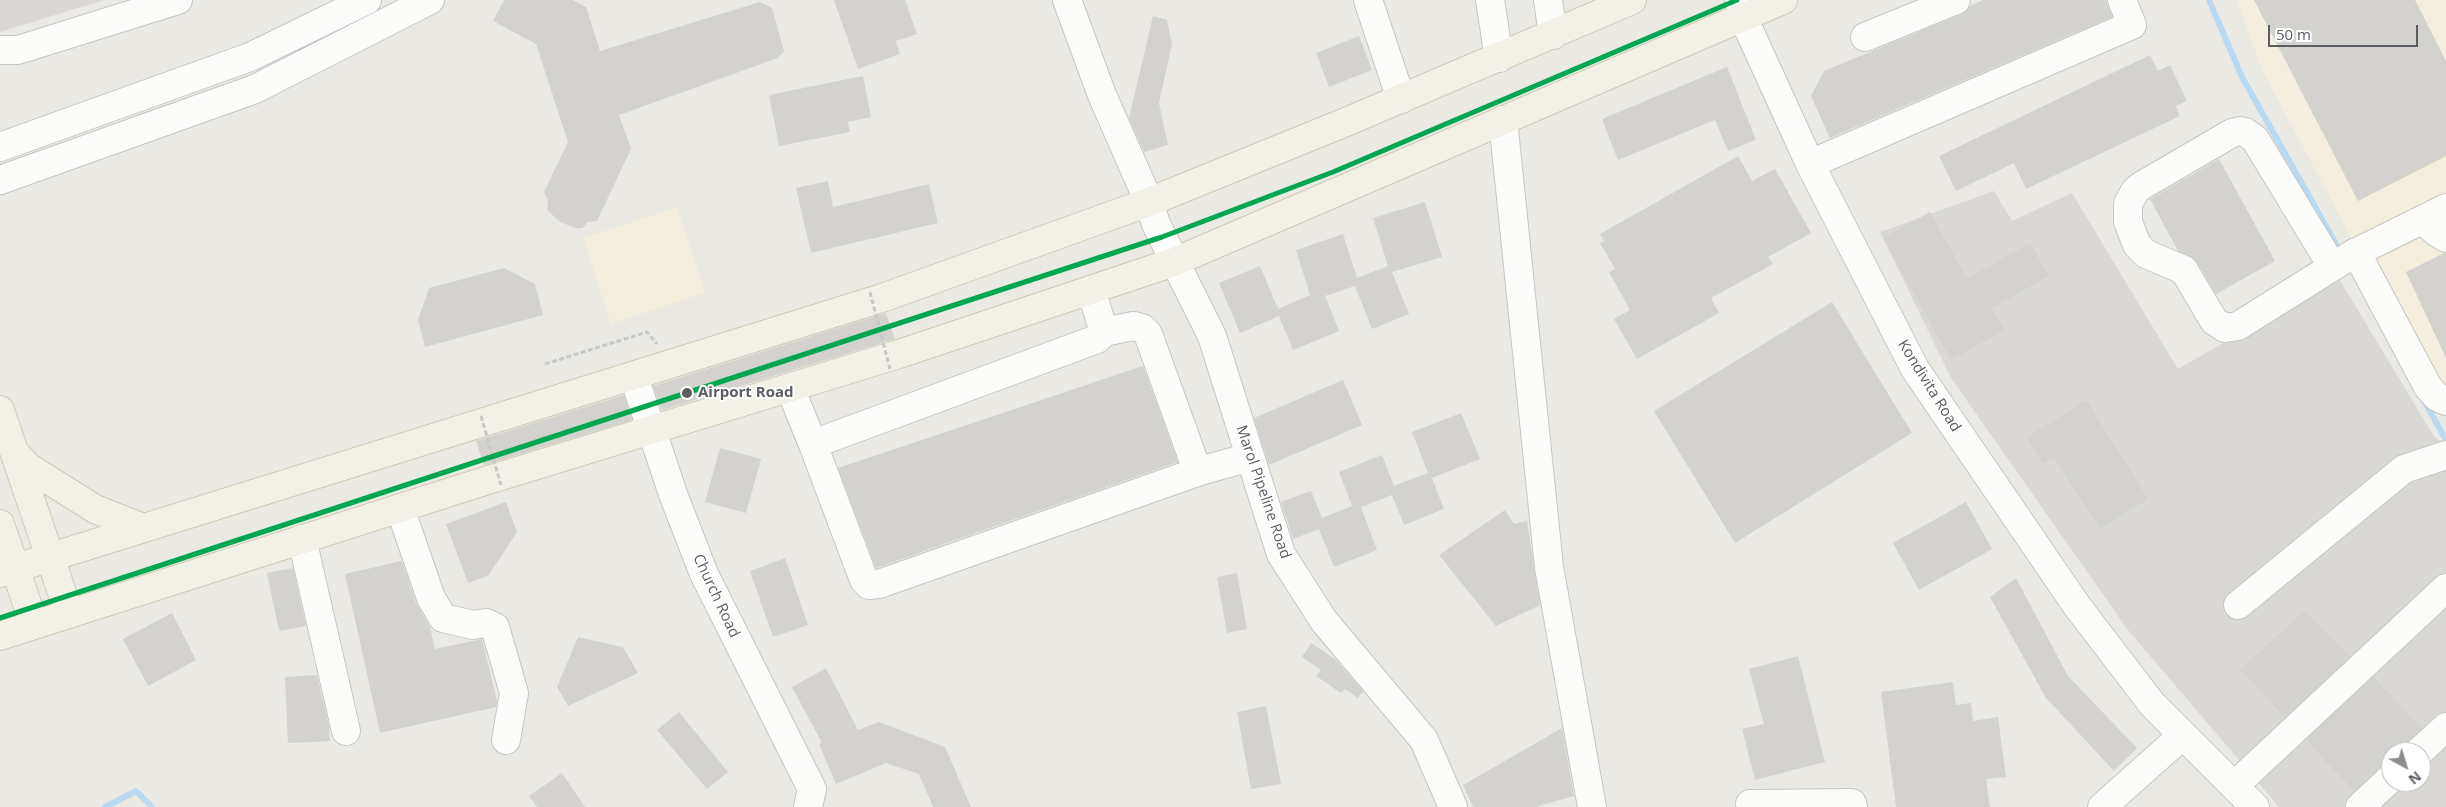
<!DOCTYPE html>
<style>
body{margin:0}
#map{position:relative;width:2446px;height:807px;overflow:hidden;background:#eae9e4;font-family:"Open Sans",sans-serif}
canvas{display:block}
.north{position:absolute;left:2381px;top:742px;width:50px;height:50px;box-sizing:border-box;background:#fff;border:1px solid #bdbec0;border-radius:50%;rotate:141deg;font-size:14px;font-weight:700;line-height:20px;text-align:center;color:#5a5d62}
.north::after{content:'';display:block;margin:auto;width:18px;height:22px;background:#8c8e90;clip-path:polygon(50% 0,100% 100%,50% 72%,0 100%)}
.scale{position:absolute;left:2268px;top:25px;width:150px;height:22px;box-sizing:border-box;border:2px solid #5a5d62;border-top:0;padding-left:6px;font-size:15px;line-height:18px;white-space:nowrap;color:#5a5d62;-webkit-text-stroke:4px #fff;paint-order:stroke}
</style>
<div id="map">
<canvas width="2446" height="807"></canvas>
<div class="north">N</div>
<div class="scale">50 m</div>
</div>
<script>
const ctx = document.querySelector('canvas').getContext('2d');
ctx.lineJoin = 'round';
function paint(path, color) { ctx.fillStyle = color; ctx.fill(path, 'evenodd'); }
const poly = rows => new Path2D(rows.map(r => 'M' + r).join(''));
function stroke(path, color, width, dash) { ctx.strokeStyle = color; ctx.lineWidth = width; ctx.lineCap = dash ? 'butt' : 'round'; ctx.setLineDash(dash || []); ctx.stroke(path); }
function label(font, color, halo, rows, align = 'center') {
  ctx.font = font + ' "Open Sans",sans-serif'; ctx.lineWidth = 4; ctx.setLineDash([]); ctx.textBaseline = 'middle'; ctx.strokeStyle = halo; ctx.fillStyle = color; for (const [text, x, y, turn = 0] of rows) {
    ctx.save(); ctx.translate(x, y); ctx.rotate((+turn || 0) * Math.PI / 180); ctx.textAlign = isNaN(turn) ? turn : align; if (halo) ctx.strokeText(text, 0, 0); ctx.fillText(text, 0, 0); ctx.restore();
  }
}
paint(poly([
 [2237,0,2446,0,2446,416,2262,70],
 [677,207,705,293,611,324,583,238]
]), '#f3eedd');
paint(poly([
 [0,0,104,0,0,32],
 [1994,191,2012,221,2072,193,2178,369,2338,277,2433,435,2446,447,2446,807,2279,807,2128,630,1951,378,1880,232],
 [2391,752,2421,752,2421,782,2391,782]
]), '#dad8d4');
stroke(poly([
 [2209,0,2242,77,2341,253],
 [2423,399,2446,440],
 [105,807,136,791,152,807]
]), '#badaf2', 6);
paint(poly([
 [504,0,573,0,586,7,600,51,760,2,772,8,784,51,778,58,619,115,631,149,597,221,588,222,582,228,576,228,560,222,547,210,548,201,544,192,568,142,536,44,493,21],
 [834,0,905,0,917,34,896,41,900,54,858,69],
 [1983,0,2106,0,2112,17,1830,138,1811,96,1824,71,1962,14,1970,6],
 [2254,0,2415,0,2446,61,2446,156,2358,201],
 [1153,16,1167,20,1172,44,1159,103,1168,145,1144,152,1129,118],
 [1359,36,1372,70,1329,87,1316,53],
 [2150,55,2158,71,2170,65,2187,101,2176,106,2180,116,2026,189,2014,163,1956,191,1939,156],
 [1727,67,1756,140,1728,151,1715,120,1618,160,1602,119],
 [863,76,871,117,848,122,850,132,779,146,769,95],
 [1738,156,1752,181,1775,169,1811,233,1768,257,1773,264,1711,298,1719,313,1637,359,1614,319,1630,310,1609,272,1615,269,1600,243,1604,241,1600,234],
 [2219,159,2275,261,2216,294,2197,262,2178,251,2150,199],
 [828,181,833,207,929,184,938,223,811,253,796,188],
 [1425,202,1442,257,1392,272,1409,314,1372,329,1355,286,1325,296,1339,331,1293,350,1279,316,1240,333,1219,283,1260,266,1278,309,1310,295,1296,250,1343,234,1357,278,1388,266,1373,218],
 [1930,212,1967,279,2030,243,2049,276,1992,308,2004,330,1951,360,1883,238],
 [2444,253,2446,254,2446,358,2406,272],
 [504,268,535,284,543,315,425,347,418,320,429,288],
 [1832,302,1912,433,1735,543,1654,411],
 [886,313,895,339,662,410,653,386],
 [1143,366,1178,462,876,568,838,468],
 [1343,380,1362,425,1269,465,1254,418],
 [624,395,632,420,484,465,476,441],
 [2086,400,2148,499,2100,529,2054,457,2043,464,2026,438],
 [1461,413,1480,459,1432,478,1444,509,1404,525,1392,495,1361,507,1377,550,1334,567,1319,529,1293,539,1281,502,1311,491,1322,518,1352,506,1339,472,1382,455,1394,486,1428,473,1412,432],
 [720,448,761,459,746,513,705,502],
 [506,502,517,532,488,576,468,583,446,524],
 [1966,502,1992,549,1919,590,1893,543],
 [1505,510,1514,524,1527,521,1540,605,1496,626,1439,555],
 [785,558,808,625,773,637,750,571],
 [402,561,416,603,430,627,435,649,482,639,497,701,496,707,380,733,345,574],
 [293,568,306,626,279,631,267,573],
 [1237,573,1247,629,1227,633,1217,577],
 [2016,578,2068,676,2137,748,2114,771,2046,698,1990,597],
 [2305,610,2350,657,2285,717,2240,670],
 [172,613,196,660,148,686,123,639],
 [578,637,623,647,638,673,568,706,557,687],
 [1311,643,1335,659,1363,691,1358,698,1345,689,1341,693,1316,676,1321,670,1302,657],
 [1798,656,1825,762,1755,780,1742,729,1764,724,1749,669],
 [826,668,858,730,879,722,945,747,971,807,933,807,919,774,886,763,836,784,819,744,822,743,792,687],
 [317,675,329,726,330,741,288,743,285,677],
 [2373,677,2422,728,2408,741,2403,752,2391,752,2391,763,2380,767,2354,791,2306,740],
 [1953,682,1956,705,1971,703,1973,721,1998,717,2006,777,1986,779,1990,807,1896,807,1881,692],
 [1266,706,1281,784,1251,789,1237,712],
 [679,712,728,772,707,789,657,730],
 [1562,728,1574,796,1536,807,1473,807,1463,785],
 [562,773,585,807,537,807,529,796]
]), '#d3d2cf');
const minor = poly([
 [1067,0,1102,95,1149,202,1156,224,1212,336,1281,554,1324,621,1424,740,1453,807],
 [1368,0,1401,99],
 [1490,0,1499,58],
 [1548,0,1553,35],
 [1739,0,1743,17,1810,164,1915,369,2077,606,2152,704,2255,807],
 [1865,37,1956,0],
 [0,50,18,50,178,0],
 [1503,120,1549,567,1592,807],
 [0,147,250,57,367,0],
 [1810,164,2132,25,2122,0],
 [0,180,255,89,430,0],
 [2423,220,2436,232,2446,238],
 [2356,252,2428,387,2437,397,2446,401],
 [2332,266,2255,139,2245,132,2240,131,2232,133,2141,186,2135,191,2128,204,2128,222,2137,245,2146,254,2184,270,2214,321,2225,328,2238,326,2353,254,2446,208],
 [1104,332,1133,326,1142,328,1148,334,1196,467,1200,471],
 [634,377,673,494,704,574,812,789,808,807],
 [790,388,814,447,824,440,1097,339,1104,332,1091,290],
 [814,447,864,580,869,585,879,584,1200,471,1250,457],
 [400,508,431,598,443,618,473,625,486,623,495,627,514,693,506,740],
 [302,539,346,731],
 [2238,605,2404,469,2446,455],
 [2419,752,2446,727],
 [2234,786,2446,588],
 [1750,804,1852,803,1853,807],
 [2102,807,2183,735],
 [2360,807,2391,778]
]);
const major = poly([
 [0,410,69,613],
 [16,454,28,467,95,509,143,528],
 [0,524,34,624],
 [0,573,882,298,1149,202,1346,122,1632,0],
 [0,636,488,480,899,354,1174,262,1783,0]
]);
stroke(minor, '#c5c5c5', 30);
stroke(major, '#d0c9b4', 30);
stroke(poly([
 [545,364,647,332,657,344]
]), '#c5cac7', 3, [5, 2.5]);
stroke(minor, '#fcfcfb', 28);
stroke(major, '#f2f0e7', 28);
stroke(poly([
 [870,292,890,369],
 [481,416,501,485]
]), '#c5cac7', 3, [5, 2.5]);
stroke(poly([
 [0,618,1162,237,1333,172,1737,0]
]), '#00a651', 5);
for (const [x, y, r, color] of [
 [687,393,6,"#5a5d62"]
]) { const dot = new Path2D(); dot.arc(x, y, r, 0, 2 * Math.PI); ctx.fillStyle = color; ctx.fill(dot); stroke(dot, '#fff', 2); }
label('15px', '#5a5d62', '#fff', [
 ["Kondivita Road",1929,386,58],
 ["Marol Pipeline Road",1263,492,71],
 ["Church Road",716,596,65]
]);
label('bold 15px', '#5a5d62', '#fff', [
 ["Airport Road",698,393]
], 'left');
</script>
